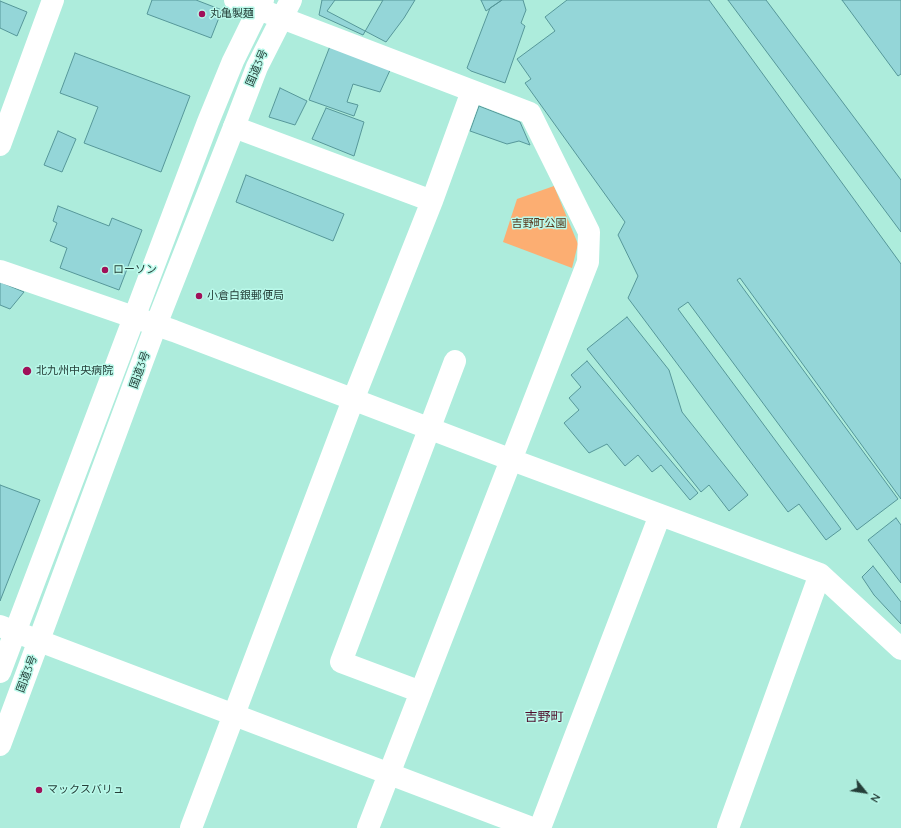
<!DOCTYPE html>
<meta charset="utf-8">
<style>
body{margin:0}
#map{position:relative;width:901px;height:828px;overflow:hidden;background:#adecdc;font-family:Quicksand,sans-serif}
canvas{display:block}
.north{position:absolute;left:845px;top:772px;width:40px;height:40px;-webkit-text-stroke:3px #baf9ea;paint-order:stroke;rotate:120deg;font-size:11px;font-weight:700;line-height:16px;text-align:center;color:#253f39}
.north::after{content:'';display:block;margin:auto;width:14px;height:18px;background:#253f39;clip-path:polygon(50% 0,100% 100%,50% 72%,0 100%)}
</style>
<div id="map">
<canvas width="901" height="828"></canvas>
<div class="north">N</div>
</div>
<script>
const ctx = document.querySelector('canvas').getContext('2d');
ctx.lineJoin = 'round';
function paint(path, color) { ctx.fillStyle = color; ctx.fill(path, 'evenodd'); }
const poly = rows => new Path2D(rows.map(r => 'M' + r).join(''));
function stroke(path, color, width, dash) { ctx.strokeStyle = color; ctx.lineWidth = width; ctx.lineCap = dash ? 'butt' : 'round'; ctx.setLineDash(dash || []); ctx.stroke(path); }
function label(font, color, halo, rows, align = 'center') {
  ctx.font = font + ' Quicksand,"Noto Sans JP",sans-serif'; ctx.lineWidth = 3; ctx.setLineDash([]); ctx.textBaseline = 'middle'; ctx.strokeStyle = halo; ctx.fillStyle = color; for (const [text, x, y, turn = 0] of rows) {
    ctx.save(); ctx.translate(x, y); ctx.rotate((+turn || 0) * Math.PI / 180); ctx.textAlign = isNaN(turn) ? turn : align; if (halo) ctx.strokeText(text, 0, 0); ctx.fillText(text, 0, 0); ctx.restore();
  }
}
paint(poly([
 [554,186,578,244,572,268,503,242,517,199]
]), '#fcae72');
const building = poly([
 [152,0,196,0,222,10,211,38,147,14,152,0],
 [322,0,383,0,363,35,319,15,322,0],
 [335,0,415,0,404,18,386,42,327,11,335,0],
 [481,0,502,0,486,11,481,0],
 [502,0,523,0,526,10,521,23,525,26,505,83,471,71,467,68,490,8,502,0],
 [567,0,709,0,901,264,901,499,740,278,737,280,898,499,857,530,688,302,678,309,841,529,826,540,799,504,788,512,628,298,638,276,618,235,625,222,525,83,531,79,517,59,555,31,545,17,567,0],
 [728,0,766,0,901,180,901,232,728,0],
 [842,0,901,0,901,74,898,76,842,0],
 [0,1,27,12,17,36,0,28,0,1],
 [332,41,391,68,380,92,353,84,347,102,358,105,354,116,309,100,332,41],
 [75,53,190,96,161,172,84,143,98,107,60,93,75,53],
 [280,88,307,101,295,125,269,117,280,88],
 [479,106,520,122,530,145,519,141,507,144,470,131,479,106],
 [326,108,364,122,354,156,312,139,326,108],
 [58,131,76,139,62,172,44,165,58,131],
 [246,175,344,214,333,241,236,202,246,175],
 [58,206,109,226,112,218,142,230,119,290,60,268,67,248,50,241,57,223,53,221,58,206],
 [0,282,24,292,10,309,0,305,0,282],
 [627,317,669,370,682,412,748,495,729,511,709,485,701,492,587,349,627,317],
 [587,361,698,493,690,500,661,465,652,472,638,455,625,466,607,444,589,453,564,423,579,410,569,398,581,387,571,375,587,361],
 [0,485,40,500,0,601,0,485],
 [896,518,901,525,901,583,868,540,896,518],
 [873,566,901,602,901,624,874,595,862,577,873,566]
]);
paint(building, '#94d6d8');
stroke(building, '#569799', 1);
stroke(poly([
 [235,0,530,113,589,232,588,262,368,828],
 [234,127,432,201],
 [0,145,53,0],
 [0,271,174,331,512,460,820,574,901,649],
 [0,626,532,828],
 [421,692,341,662,455,361],
 [191,828,353,400,432,201,472,91],
 [540,828,660,515],
 [728,828,820,574]
]), '#fff', 22);
stroke(poly([
 [0,672,208,122,233,61,263,0],
 [0,745,156,325,234,127,257,67,291,0]
]), '#fff', 22);
for (const [x, y, r, color] of [
 [202,14,4,"#a01059"],
 [105,270,4,"#a01059"],
 [199,296,4,"#a01059"],
 [27,371,5,"#a01059"],
 [39,790,4,"#a01059"]
]) { const dot = new Path2D(); dot.arc(x, y, r, 0, 2 * Math.PI); ctx.fillStyle = color; ctx.fill(dot); stroke(dot, '#baf9ea', 1.5); }
label('11px', '#253f39', '#baf9ea', [
 ["丸亀製麺",210,14],
 ["ローソン",113,270],
 ["小倉白銀郵便局",207,296],
 ["北九州中央病院",36,371],
 ["マックスバリュ",47,790]
], 'left');
label('11px', '#253f39', '#baf9ea', [
 ["国道3号",257,68,-67],
 ["国道3号",140,370,-70],
 ["国道3号",27,674,-69]
]);
label('11px', '#553419', '#baf9ea', [
 ["吉野町公園",539,224]
]);
label('13px', '#4e0d2b', '#baf9ea', [
 ["吉野町",544,717]
]);
</script>
